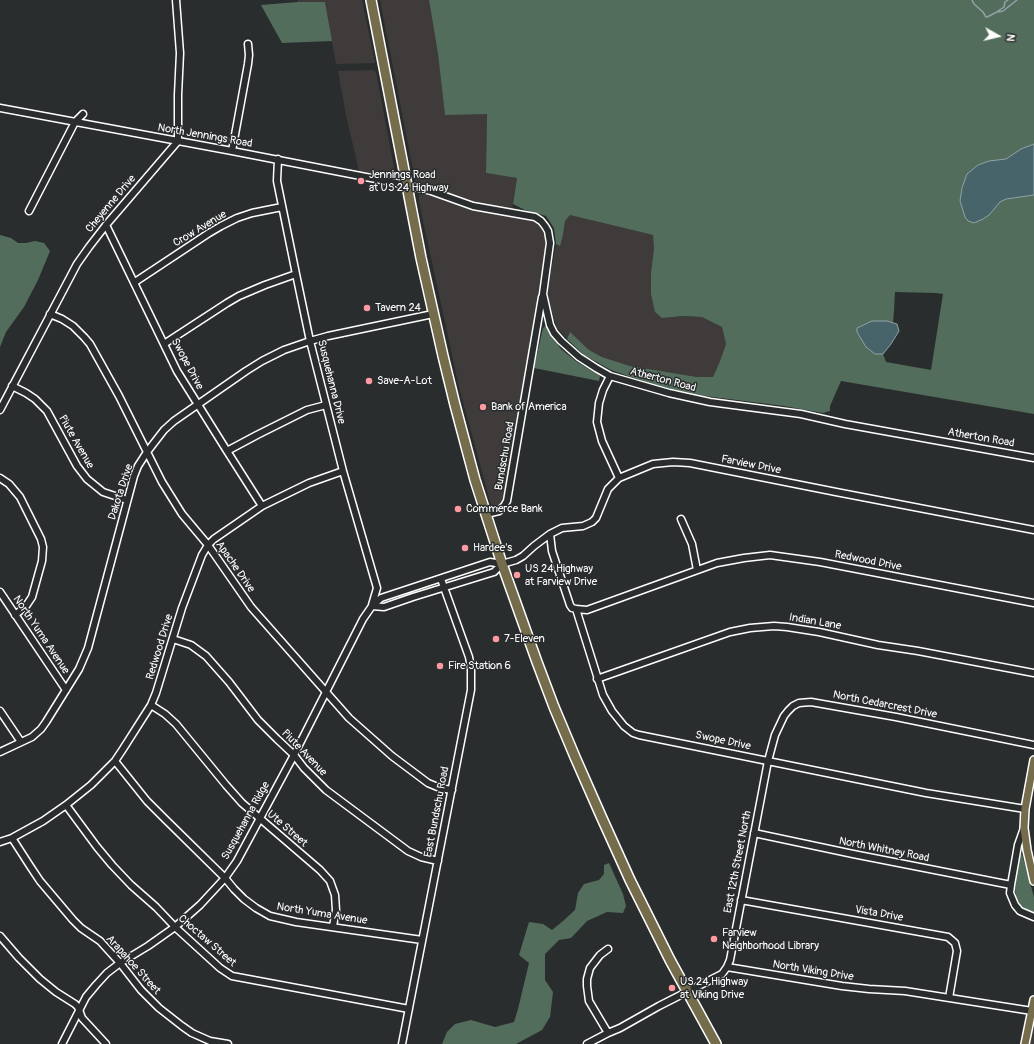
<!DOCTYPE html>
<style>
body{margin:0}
#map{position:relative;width:1034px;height:1044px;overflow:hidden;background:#2a2d2e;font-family:Pangolin,sans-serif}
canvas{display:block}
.north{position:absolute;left:978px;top:16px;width:40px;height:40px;-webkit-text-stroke:3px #2a2d2e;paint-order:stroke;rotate:98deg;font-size:11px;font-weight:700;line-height:16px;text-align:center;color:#fff}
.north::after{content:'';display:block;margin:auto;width:14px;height:18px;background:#fff;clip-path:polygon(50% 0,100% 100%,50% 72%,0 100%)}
</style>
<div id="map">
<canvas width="1034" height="1044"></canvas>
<div class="north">N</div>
</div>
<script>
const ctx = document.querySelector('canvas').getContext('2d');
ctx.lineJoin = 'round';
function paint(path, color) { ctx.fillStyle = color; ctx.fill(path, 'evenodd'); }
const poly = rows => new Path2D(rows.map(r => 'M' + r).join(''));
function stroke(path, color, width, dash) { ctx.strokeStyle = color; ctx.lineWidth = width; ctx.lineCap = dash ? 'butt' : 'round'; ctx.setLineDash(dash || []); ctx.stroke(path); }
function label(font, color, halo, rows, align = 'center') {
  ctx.font = font + ' Pangolin,sans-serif'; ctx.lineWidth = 3; ctx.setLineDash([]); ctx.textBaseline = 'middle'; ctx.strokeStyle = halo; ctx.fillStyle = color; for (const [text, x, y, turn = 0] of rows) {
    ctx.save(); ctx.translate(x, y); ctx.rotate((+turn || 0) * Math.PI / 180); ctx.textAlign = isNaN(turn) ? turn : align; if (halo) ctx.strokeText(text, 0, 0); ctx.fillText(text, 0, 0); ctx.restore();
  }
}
paint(poly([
 [298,0,362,0,375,63,336,64,325,3,298,2],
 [380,0,429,0,438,54,445,114,487,114,486,173,517,178,512,209,475,203,419,185,415,180],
 [373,70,376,72,395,173,393,177,389,178,359,171,346,115,338,71],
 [422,194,427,194,463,206,490,213,533,220,541,228,545,237,547,245,504,499,500,505,496,507,491,505,459,387,419,202,419,195],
 [570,215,653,235,654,249,662,318,683,316,702,317,722,327,726,344,720,361,713,377,697,377,630,366,602,357,589,350,570,333,567,339,557,328,549,303,548,289,556,244,559,246,563,235,565,221],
 [1034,1019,1034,1044,1029,1044]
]), '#3f3b3b');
paint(poly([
 [429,0,1034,0,1034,414,841,381,830,406,830,411,823,413,784,406,705,396,654,385,611,370,584,355,567,339,570,332,589,350,602,357,630,366,697,377,713,377,720,361,726,344,722,327,702,317,683,316,662,318,655,312,651,294,651,273,654,249,653,235,570,215,565,221,563,235,560,246,556,244,554,228,546,216,525,210,513,204,517,178,486,173,487,114,445,115,438,54],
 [895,292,936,293,943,294,931,370,886,362,883,354,875,354,887,321,893,323,894,310],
 [298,2,325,2,332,41,282,43,261,5],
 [0,235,11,238,18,243,26,243,35,241,44,243,50,251,38,280,24,307,6,332,0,347],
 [546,326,552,337,561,349,577,362,600,376,599,381,534,368,543,328],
 [1022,854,1034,897,1034,913,1029,911,1020,905,1016,897,1015,890,1016,875,1019,857],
 [609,863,623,894,626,906,623,913,607,912,587,921,571,938,559,940,545,954,545,980,553,992,550,1017,542,1030,516,1044,442,1044,447,1032,455,1024,471,1020,495,1027,514,1022,518,1009,529,963,519,955,529,922,543,924,552,930,563,921,575,910,578,893,584,884,599,880,604,874,604,865]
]), '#536d5c');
const water = poly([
 [1034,144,1034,195,1006,199,1000,202,989,215,983,219,974,223,968,221,965,217,960,201,962,188,967,174,978,165,989,161,1006,159,1021,149,1034,144],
 [872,321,887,321,897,324,899,331,891,344,883,354,875,354,866,347,857,332,857,328,872,321]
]);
paint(water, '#47646a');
stroke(water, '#91a2a6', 1);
stroke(poly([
 [972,0,974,4,983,12,986,17,987,17,995,13,1004,7,1005,2,1008,0],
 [998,12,1003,11,1017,0]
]), '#91a2a6', 1.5);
const minor = poly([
 [0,108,232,151,407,185,431,191,473,206,535,217,541,221,545,226,548,231,550,243,543,294,550,325,554,333,561,341,579,357,596,368,610,376,669,393,710,402,801,414,845,424,1034,458],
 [232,151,248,64,249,55,248,44],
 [278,159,277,181,296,274,310,341,343,471,377,588,372,605],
 [29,211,75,122,83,114],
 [106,225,177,371,227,451,262,506],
 [135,282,209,233,221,226,237,218,252,213,282,207],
 [50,314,62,319,73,326,84,337,90,344,119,396,162,482,182,514,208,545,251,607,349,718,392,756,428,783,440,788,452,790],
 [164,344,227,303,239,296,265,285,296,274],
 [610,376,603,390,599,403,597,422,602,441,619,478],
 [12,386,26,393,35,399,47,411,77,466,87,479,103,492,127,500],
 [0,410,77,264,89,247,106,225,178,141,178,95,180,53,176,0],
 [227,451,257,435,307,410,326,405],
 [0,478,9,484,20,497,41,539,43,547,42,561,32,597,26,606,15,615],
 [486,514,499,511,504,506,507,501,542,297],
 [681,519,692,544,697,570],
 [550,534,552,551,570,605,572,608,576,609,603,695,612,711,624,726,633,733,639,735,926,793,1025,809],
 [0,592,66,690],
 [372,606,384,607,413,597,494,572,502,564],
 [576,609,587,610,717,563,744,558,770,555,820,562,1034,603],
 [173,639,191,645,206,656,229,682,258,720,277,739,294,755,304,768,326,790,408,851,421,857,438,861],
 [597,679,730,632,750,628,774,626,787,627,819,632,878,645,918,651,1034,673],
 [151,705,165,714,176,724,226,785,242,803,320,870,330,881,335,895,336,910,333,926],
 [0,711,21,742],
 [0,752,32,737,41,729,46,722,79,669,88,648,134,476,138,466,147,452,164,430,174,421,246,371,262,361,284,350,310,341,328,336,433,314],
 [115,761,147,801,165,819,225,878,234,889,244,899,256,908,270,916,296,922,422,940],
 [66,805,97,847,112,865,131,885,156,907,175,927,220,968,232,976,409,1009],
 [1024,828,1018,845,1011,885,1010,893,1015,905,1020,911,1034,917],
 [754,833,853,854,1011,885],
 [12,838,30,866,40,881,73,920,81,928,100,941,120,963,141,990,159,1008,182,1026,192,1033,210,1041,228,1044],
 [0,842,12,838,43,821,66,805,91,785,115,761,123,749,151,705,156,693,182,608,202,555,208,545,214,539,262,506,309,483,343,471],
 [741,900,948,937,955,943,957,951,949,998],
 [0,936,19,958,40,979,56,992,75,1004,78,1007,82,1018,106,1044],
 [727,967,842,986,869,989,905,991,1032,1011],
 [608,1033,589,1001,587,986,587,979,590,968,600,955,608,949],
 [62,1044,86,997,96,985,107,973,120,963,148,946,175,927,200,905,225,878,237,861,294,755,363,619,372,606,381,598,490,562,502,564,516,560,523,556,534,546,550,534,562,528,583,526,592,522,596,518,608,489,619,478,653,464,673,462,690,463,836,492,1034,530],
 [402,1044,471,690,471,668,469,657,441,579],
 [587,1044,608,1033,620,1028,659,1006,722,974,727,967,730,960,768,761,775,735,784,716,788,711,793,706,799,703,811,702,896,717,1034,745]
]);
const major = poly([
 [1034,760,1025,809,1024,828,1027,850,1034,881],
 [1025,1044,1034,1000]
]);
const highway = poly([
 [371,0,421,258,443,356,455,405,475,480,502,564,537,662,554,707,575,757,601,816,630,880,670,960,716,1044]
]);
stroke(minor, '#fff', 9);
stroke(major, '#fff', 10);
stroke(highway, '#fff', 12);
stroke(minor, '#2a2d2e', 6);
stroke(major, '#746c4b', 7);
stroke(highway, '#746c4b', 9);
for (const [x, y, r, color] of [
 [361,181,4,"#ff9aa2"],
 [367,308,4,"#ff9aa2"],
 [369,381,4,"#ff9aa2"],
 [483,407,4,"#ff9aa2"],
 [458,509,4,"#ff9aa2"],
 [465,548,4,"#ff9aa2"],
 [517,575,4,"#ff9aa2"],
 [496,639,4,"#ff9aa2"],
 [440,666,4,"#ff9aa2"],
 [714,939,4,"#ff9aa2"],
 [672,988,4,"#ff9aa2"]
]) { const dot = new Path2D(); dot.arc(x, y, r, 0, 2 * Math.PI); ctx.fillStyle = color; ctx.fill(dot); stroke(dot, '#2a2d2e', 1.5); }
label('11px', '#fff', '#2a2d2e', [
 ["North Jennings Road",205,136,10],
 ["Cheyenne Drive",111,204,-50],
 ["Crow Avenue",200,229,-31],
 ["Swope Drive",187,364,62],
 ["Atherton Road",663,380,15],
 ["Susquehanna Drive",331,382,76],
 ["Atherton Road",981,438,10],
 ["Piute Avenue",76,442,60],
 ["Bundschu Road",505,456,-80],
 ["Farview Drive",751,465,11],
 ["Dakota Drive",121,492,-72],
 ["Redwood Drive",868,561,11],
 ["Apache Drive",235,567,55],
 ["Indian Lane",815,622,10],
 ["North Yuma Avenue",41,635,56],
 ["Redwood Drive",160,647,-73],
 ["North Cedarcrest Drive",885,705,11],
 ["Swope Drive",723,741,12],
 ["Piute Avenue",304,753,46],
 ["East Bundschu Road",437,812,-79],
 ["Susquehanna Ridge",246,821,-61],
 ["Ute Street",287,829,41],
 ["North Whitney Road",884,850,11],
 ["East 12th Street North",738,862,-79],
 ["North Yuma Avenue",322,914,9],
 ["Vista Drive",879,914,10],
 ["Choctaw Street",207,941,41],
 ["Arapahoe Street",133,965,48],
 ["North Viking Drive",813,971,9]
]);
label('11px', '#fff', '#2a2d2e', [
 ["Jennings Road",369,175],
 ["at US 24 Highway",369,188],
 ["Tavern 24",375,308],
 ["Save-A-Lot",377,381],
 ["Bank of America",491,407],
 ["Commerce Bank",466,509],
 ["Hardee's",473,548],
 ["US 24 Highway",525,569],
 ["at Farview Drive",525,582],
 ["7-Eleven",504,639],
 ["Fire Station 6",448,666],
 ["Farview",722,933],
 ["Neighborhood Library",722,946],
 ["US 24 Highway",680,982],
 ["at Viking Drive",680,995]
], 'left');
</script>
